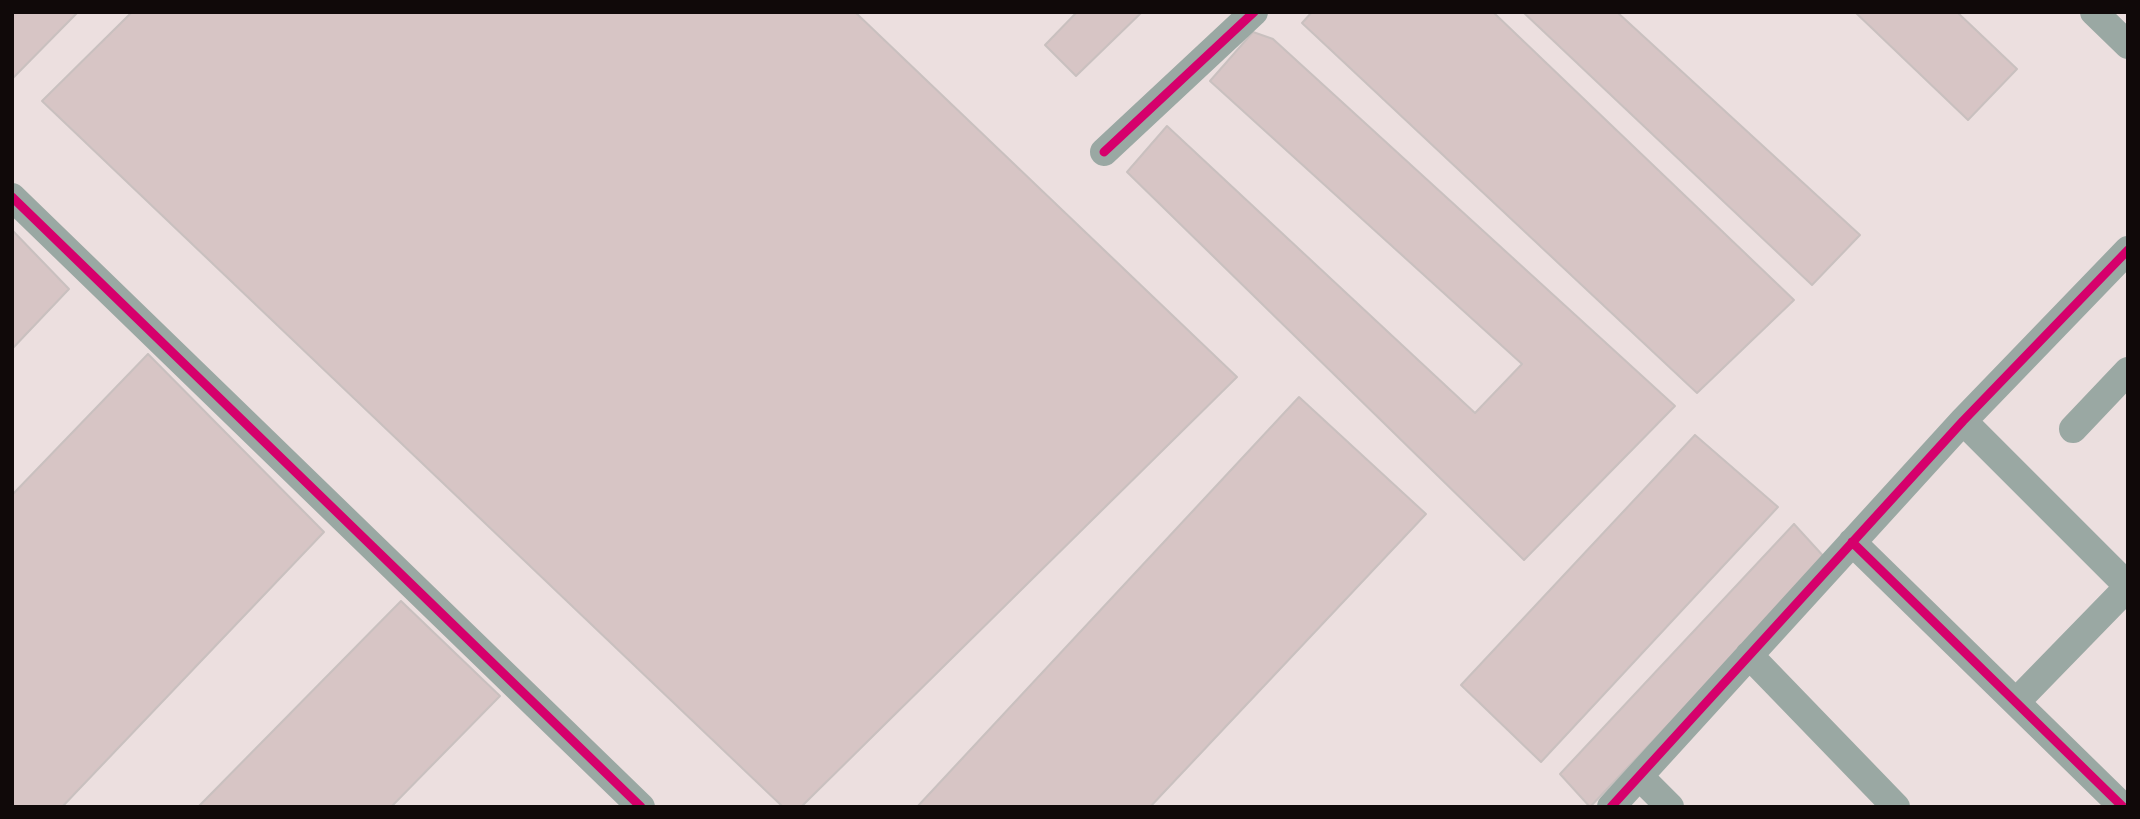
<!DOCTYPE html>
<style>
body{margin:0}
#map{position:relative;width:2140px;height:819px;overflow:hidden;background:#ecdfdf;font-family:Manrope,sans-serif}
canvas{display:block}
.frame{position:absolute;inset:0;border:14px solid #100909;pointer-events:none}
</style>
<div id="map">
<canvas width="2140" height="819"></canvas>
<div class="frame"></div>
</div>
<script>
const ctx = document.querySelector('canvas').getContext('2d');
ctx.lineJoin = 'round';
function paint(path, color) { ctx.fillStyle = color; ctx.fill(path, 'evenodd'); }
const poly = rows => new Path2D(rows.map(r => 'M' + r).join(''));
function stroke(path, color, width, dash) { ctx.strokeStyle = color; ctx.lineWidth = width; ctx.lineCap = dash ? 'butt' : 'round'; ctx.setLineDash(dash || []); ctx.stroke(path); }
const building = poly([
 [12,12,78,12,12,79,12,12],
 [132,12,855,12,1237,377,801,807,783,807,42,101,132,12],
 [1077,12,1142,12,1076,76,1045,45,1077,12],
 [1312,12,1493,12,1794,300,1697,393,1302,23,1312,12],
 [1523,12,1617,12,1860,235,1812,285,1523,12],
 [1855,12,1957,12,2017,69,1968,120,1855,12],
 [1253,32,1273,39,1675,406,1524,560,1127,172,1167,126,1475,413,1522,364,1210,81,1253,32],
 [12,230,69,289,12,349,12,230],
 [148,354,324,532,62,807,12,807,12,495,148,354],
 [1299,397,1426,514,1150,807,917,807,1299,397],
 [1695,435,1778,507,1541,762,1461,685,1695,435],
 [1794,524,1826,559,1590,807,1560,774,1794,524],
 [401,601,500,696,391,807,198,807,401,601]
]);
paint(building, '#d7c5c5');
stroke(building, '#c9c0bf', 2);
stroke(poly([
 [2094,12,2128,45],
 [1104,152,1254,12],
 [12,197,641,807],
 [1963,421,2128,586],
 [2073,429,2128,371],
 [1852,542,2123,807],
 [1749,655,1896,807],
 [2016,702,2128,587],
 [1640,777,1670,807],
 [1611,807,1963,421,2128,250]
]), '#9aa8a3', 28);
stroke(poly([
 [1104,152,1254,12],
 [12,197,641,807],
 [1852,542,2123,807],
 [1611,807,1963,421,2128,250]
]), '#d6006c', 9);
</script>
